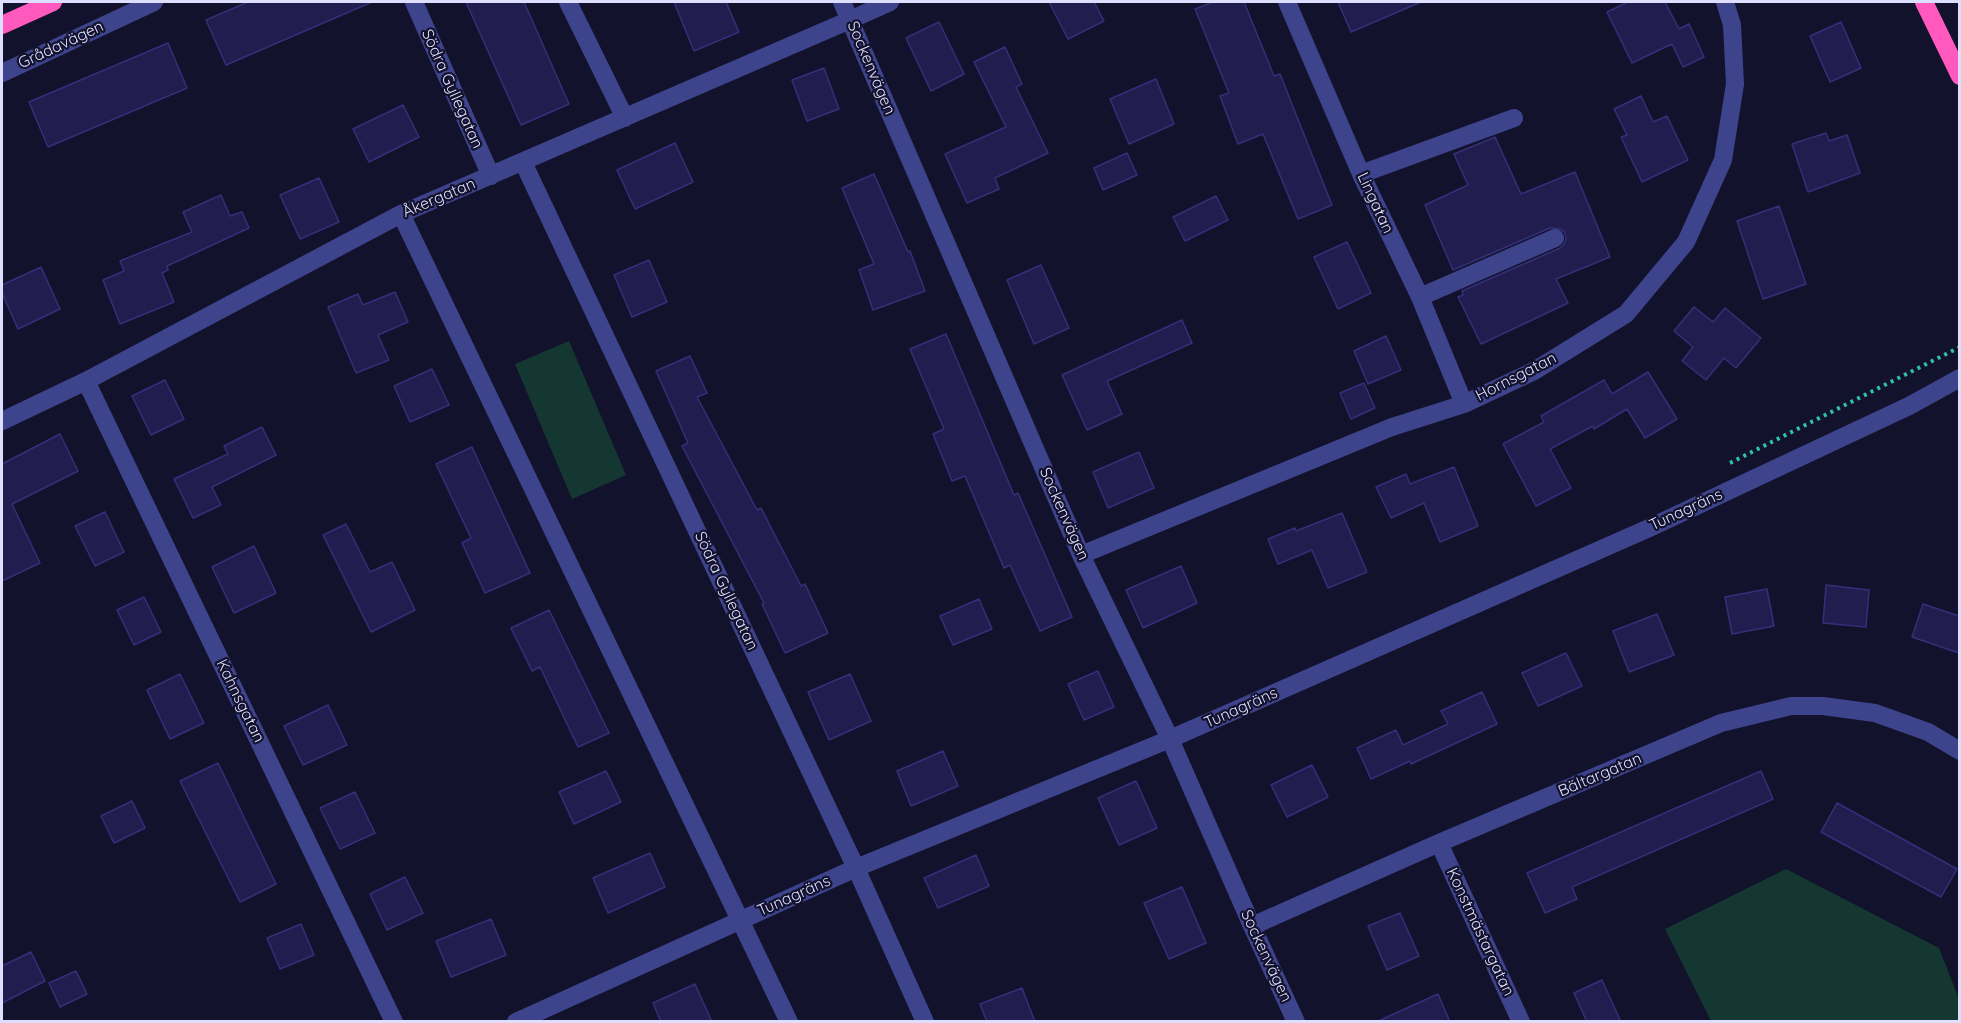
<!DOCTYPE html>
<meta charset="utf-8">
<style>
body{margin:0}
#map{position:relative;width:1961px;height:1023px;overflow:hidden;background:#13122d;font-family:Quicksand,sans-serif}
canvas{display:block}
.frame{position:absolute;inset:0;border:3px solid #dedeff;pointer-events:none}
</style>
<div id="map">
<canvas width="1961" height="1023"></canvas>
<div class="frame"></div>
</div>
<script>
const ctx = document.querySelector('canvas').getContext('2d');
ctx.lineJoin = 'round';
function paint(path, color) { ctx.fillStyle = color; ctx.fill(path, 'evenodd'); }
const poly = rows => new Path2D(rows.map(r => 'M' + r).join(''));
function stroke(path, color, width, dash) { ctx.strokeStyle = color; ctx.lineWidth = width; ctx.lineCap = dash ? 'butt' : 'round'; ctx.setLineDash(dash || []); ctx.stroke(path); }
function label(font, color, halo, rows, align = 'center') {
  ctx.font = font + ' Quicksand,sans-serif'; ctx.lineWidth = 4.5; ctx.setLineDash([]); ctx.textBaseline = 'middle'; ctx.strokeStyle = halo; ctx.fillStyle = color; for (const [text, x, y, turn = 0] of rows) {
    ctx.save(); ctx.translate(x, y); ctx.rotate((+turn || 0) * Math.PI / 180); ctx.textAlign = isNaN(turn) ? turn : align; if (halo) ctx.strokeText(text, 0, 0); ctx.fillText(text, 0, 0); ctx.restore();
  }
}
paint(poly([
 [569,341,626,475,572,499,515,364],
 [1786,869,1939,948,1959,999,1959,1021,1711,1021,1665,929]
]), '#143732');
const building = poly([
 [248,2,372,2,226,65,206,20,248,2],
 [466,2,524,2,569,104,521,125,466,2],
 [674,2,726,2,739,32,694,51,674,2],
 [1049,2,1094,2,1104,21,1068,39,1049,2],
 [1213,2,1244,2,1274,76,1280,74,1332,205,1298,219,1263,134,1238,144,1220,96,1229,93,1195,9,1213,2],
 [1338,2,1421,2,1351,32,1338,2],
 [1628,2,1665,2,1679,29,1689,24,1704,57,1683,67,1672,44,1632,63,1607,12,1628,2],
 [939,22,964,74,931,91,906,38,939,22],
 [1841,22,1861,68,1830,82,1810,36,1841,22],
 [168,43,187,88,48,147,29,102,168,43],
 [1005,47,1022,84,1016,87,1048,153,995,178,999,189,967,203,945,154,1006,127,974,62,1005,47],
 [824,68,839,109,807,121,792,80,824,68],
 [1156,79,1174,124,1129,144,1110,99,1156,79],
 [1641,96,1653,122,1667,116,1688,160,1642,182,1621,137,1627,135,1614,109,1641,96],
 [403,105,419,137,369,162,353,129,403,105],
 [1826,133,1829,141,1847,135,1860,173,1808,192,1792,144,1826,133],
 [1495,137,1521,194,1575,172,1610,257,1556,279,1568,303,1481,344,1458,297,1463,295,1462,291,1560,248,1564,244,1566,239,1565,233,1561,229,1550,228,1453,270,1425,205,1468,185,1454,154,1495,137],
 [675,143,693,182,635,209,617,170,675,143],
 [1127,153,1137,175,1103,190,1094,168,1127,153],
 [874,174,908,252,910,251,925,291,873,310,859,270,874,264,842,188,874,174],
 [319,178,339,222,300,239,280,195,319,178],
 [221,195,230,216,242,212,249,228,167,266,168,270,162,273,174,302,120,324,103,280,124,271,120,261,192,232,183,212,221,195],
 [1216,196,1228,220,1185,241,1173,217,1216,196],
 [1779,206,1806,284,1763,299,1737,221,1779,206],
 [1347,242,1371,293,1338,309,1314,257,1347,242],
 [649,260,667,302,632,317,614,275,649,260],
 [1041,265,1069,328,1034,344,1007,280,1041,265],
 [41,267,60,309,18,329,2,293,2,285,41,267],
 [395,292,408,322,378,335,389,360,356,373,328,307,358,294,363,305,395,292],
 [1694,307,1713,322,1725,308,1761,338,1736,368,1724,358,1706,380,1682,361,1693,347,1674,331,1694,307],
 [1182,320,1192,343,1107,381,1122,414,1087,430,1062,375,1182,320],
 [946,334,1014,495,1018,493,1072,617,1040,631,1010,565,1004,568,965,476,952,481,933,434,944,429,910,349,946,334],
 [1386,336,1401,370,1368,384,1354,351,1386,336],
 [690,356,707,393,697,397,757,510,761,508,801,586,805,584,828,633,785,653,762,604,764,603,682,446,688,443,656,371,690,356],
 [432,369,449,405,410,422,394,386,432,369],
 [1648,372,1677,419,1645,438,1627,409,1594,429,1593,426,1550,449,1571,488,1536,506,1503,444,1544,422,1541,416,1604,380,1612,394,1648,372],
 [165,380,184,419,151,435,132,396,165,380],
 [1364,383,1375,408,1351,419,1340,393,1364,383],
 [262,427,276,455,212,487,221,505,193,518,174,479,228,454,224,446,262,427],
 [60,434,78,471,12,504,40,563,2,581,2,464,60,434],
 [472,447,530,573,485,593,462,543,471,538,436,464,472,447],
 [1139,452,1154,488,1108,508,1093,472,1139,452],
 [1454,467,1478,526,1440,542,1424,503,1391,518,1376,487,1406,474,1410,484,1454,467],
 [105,512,124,552,95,566,75,526,105,512],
 [1342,513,1367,572,1328,588,1312,550,1278,564,1268,539,1295,528,1296,531,1342,513],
 [346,524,370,572,392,562,415,610,371,632,323,535,346,524],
 [254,546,276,593,234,613,212,567,254,546],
 [1181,566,1197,603,1143,628,1126,590,1181,566],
 [1826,585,1869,590,1866,627,1823,623,1826,585],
 [1767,589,1774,626,1732,634,1725,597,1767,589],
 [144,597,161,632,134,645,117,610,144,597],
 [979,599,992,629,953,645,940,616,979,599],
 [1923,604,1959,616,1959,653,1912,637,1923,604],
 [549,610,609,733,578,747,540,667,532,671,511,628,549,610],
 [1657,614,1674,655,1629,672,1613,631,1657,614],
 [1566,653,1582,686,1538,706,1522,673,1566,653],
 [1098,671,1114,707,1084,720,1068,684,1098,671],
 [180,674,204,723,170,739,147,690,180,674],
 [850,674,871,721,829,740,808,692,850,674],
 [1482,692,1497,724,1411,764,1410,761,1371,779,1357,748,1396,730,1403,745,1448,724,1441,711,1482,692],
 [328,705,347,745,303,765,284,726,328,705],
 [943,751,958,786,911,806,897,771,943,751],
 [218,763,276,884,240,902,180,781,218,763],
 [1312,765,1328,797,1287,817,1271,785,1312,765],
 [606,771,621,802,574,824,559,792,606,771],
 [1761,771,1773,799,1572,887,1577,899,1545,913,1527,873,1761,771],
 [1136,781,1157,828,1119,845,1098,798,1136,781],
 [355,792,375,833,340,849,320,808,355,792],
 [132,801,145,828,114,843,101,816,132,801],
 [1837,803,1957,869,1941,897,1821,832,1837,803],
 [650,853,665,887,608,913,593,878,650,853],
 [976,855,989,886,938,908,924,878,976,855],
 [405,877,423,913,387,930,370,894,405,877],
 [1182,887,1206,943,1169,959,1144,903,1182,887],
 [1400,913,1419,956,1387,970,1368,926,1400,913],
 [491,919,506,955,451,977,436,941,491,919],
 [301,924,314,955,280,969,267,938,301,924],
 [31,952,45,981,2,1003,2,966,31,952],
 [76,971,87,994,60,1007,49,983,76,971],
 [1602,980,1621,1022,1587,1022,1574,993,1602,980],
 [695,984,712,1022,661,1022,653,1003,695,984],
 [1022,988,1035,1022,987,1022,980,1004,1022,988],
 [1438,994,1450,1022,1376,1022,1438,994]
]);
paint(building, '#211d4e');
stroke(building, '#352f7a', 1.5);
stroke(poly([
 [1730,463,1960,347]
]), '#30c1a6', 4, [3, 4.5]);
stroke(poly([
 [414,2,491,176],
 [568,2,625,118],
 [842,2,1081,555,1170,739,1252,926,1296,1022],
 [1287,2,1361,174,1420,297,1464,404],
 [2,73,154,2],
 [523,162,856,868,925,1022],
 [1361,174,1514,118],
 [401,214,789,1022],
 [1420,297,1555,238],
 [86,381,394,1022],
 [2,421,86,381,401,214,850,20,890,2],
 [1081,555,1392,427,1464,404,1534,371,1626,314,1686,242,1723,160,1735,84,1732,25,1725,2],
 [1439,843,1521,1022],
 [1252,926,1439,843,1721,723,1791,706,1823,706,1875,713,1928,732,1960,751],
 [516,1022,856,868,1170,739,1647,529,1909,406,1960,378]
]), '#3d448c', 18);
stroke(poly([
 [1924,2,1960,76],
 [2,25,53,2]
]), '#ff59be', 18);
label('16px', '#dedeff', '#13122d', [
 ["Grådavägen",61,45,-25],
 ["Sockenvägen",871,68,67],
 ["Södra Gyllegatan",452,89,66],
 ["Åkergatan",439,198,-23],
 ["Lingatan",1375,203,65],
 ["Hornsgatan",1516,377,-27],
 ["Tunagräns",1686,510,-25],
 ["Sockenvägen",1064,514,66],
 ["Södra Gyllegatan",726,591,65],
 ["Kahnsgatan",240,701,64],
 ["Tunagräns",1241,708,-24],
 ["Bältargatan",1600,775,-23],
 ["Tunagräns",794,896,-24],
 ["Konstmästargatan",1480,932,65],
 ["Sockenvägen",1266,956,65]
]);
</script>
